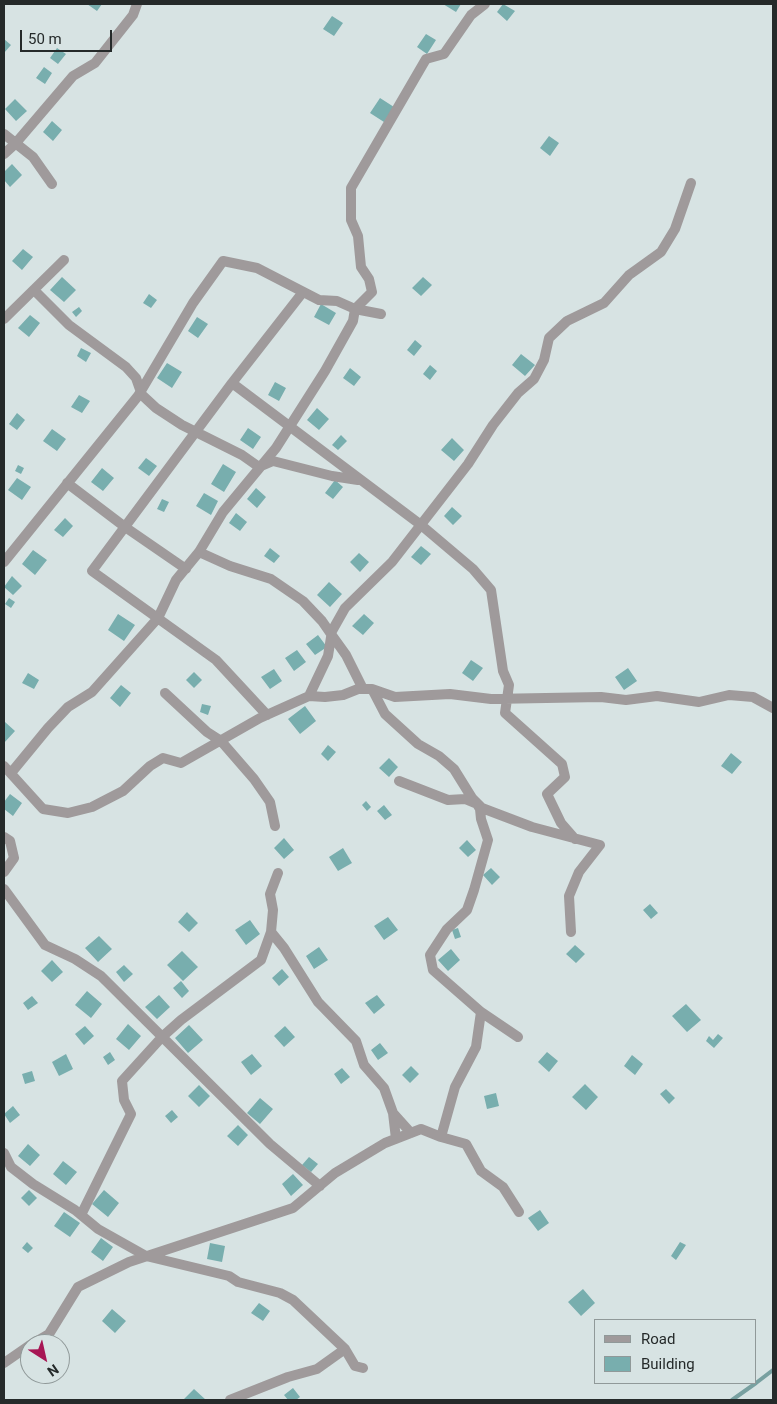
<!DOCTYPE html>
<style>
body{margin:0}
#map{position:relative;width:777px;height:1404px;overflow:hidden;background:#d7e3e3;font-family:Roboto,sans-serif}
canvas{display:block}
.frame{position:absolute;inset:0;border:5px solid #252a2a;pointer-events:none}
.legend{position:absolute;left:594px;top:1319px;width:162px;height:65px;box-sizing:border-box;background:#d7e3e3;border:1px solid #909999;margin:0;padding:6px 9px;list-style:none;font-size:15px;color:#252a2a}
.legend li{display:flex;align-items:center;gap:10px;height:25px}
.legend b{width:25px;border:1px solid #909999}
.north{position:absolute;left:20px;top:1334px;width:50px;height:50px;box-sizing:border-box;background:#d7e3e3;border:1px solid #909999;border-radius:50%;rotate:145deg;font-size:14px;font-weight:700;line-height:20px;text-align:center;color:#252a2a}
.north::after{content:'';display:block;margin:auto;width:18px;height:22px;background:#a71654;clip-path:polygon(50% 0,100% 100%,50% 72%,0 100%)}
.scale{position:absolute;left:20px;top:30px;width:92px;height:22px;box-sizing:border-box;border:2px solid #252a2a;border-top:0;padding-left:6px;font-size:15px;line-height:18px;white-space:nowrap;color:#252a2a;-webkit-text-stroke:4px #d7e3e3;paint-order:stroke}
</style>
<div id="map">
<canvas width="777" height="1404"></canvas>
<div class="frame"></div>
<ul class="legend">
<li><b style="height:6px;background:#9f9a9b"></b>Road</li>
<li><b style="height:14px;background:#78aeae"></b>Building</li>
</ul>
<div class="north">N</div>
<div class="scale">50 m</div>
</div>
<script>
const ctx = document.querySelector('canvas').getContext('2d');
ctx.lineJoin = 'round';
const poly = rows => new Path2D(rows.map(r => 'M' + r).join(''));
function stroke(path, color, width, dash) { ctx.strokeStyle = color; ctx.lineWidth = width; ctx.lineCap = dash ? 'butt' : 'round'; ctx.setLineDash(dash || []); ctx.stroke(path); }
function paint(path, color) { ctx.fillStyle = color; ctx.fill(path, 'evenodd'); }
stroke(poly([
 [756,1383,773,1370],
 [732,1400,756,1383]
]), '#78a0a0', 4);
paint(poly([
 [87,4,102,4,97,11],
 [443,4,461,4,456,12],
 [503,4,515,11,507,21,497,12],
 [332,16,343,23,334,36,323,29],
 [426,34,436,40,427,54,417,47],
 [4,39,11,45,4,53],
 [57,48,66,54,58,64,50,58],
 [44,67,52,73,45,84,36,78],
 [380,98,394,107,384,122,370,113],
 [15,99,27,111,16,121,5,109],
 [52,121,62,130,53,141,43,132],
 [549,136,559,143,550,156,540,148],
 [12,164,22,175,10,187,4,180,4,172],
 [23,249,33,257,22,270,12,261],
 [62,277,76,290,64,302,50,290],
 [423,277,432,285,421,296,412,288],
 [149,294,157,300,151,308,143,303],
 [321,304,336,313,329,325,314,317],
 [79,307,82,311,76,317,72,312],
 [30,315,40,323,29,337,18,328],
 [197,317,208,324,198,338,188,331],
 [415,340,422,346,414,356,407,350],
 [81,348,91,353,86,362,77,356],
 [521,354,535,365,525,376,512,365],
 [167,363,182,372,172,388,157,378],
 [430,365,437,371,430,380,423,374],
 [350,368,361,377,354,386,343,378],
 [275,382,286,388,279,401,268,395],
 [79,395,90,401,82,413,71,407],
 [317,408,329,419,319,430,307,420],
 [17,413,25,420,17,430,9,424],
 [248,428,261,437,253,449,240,440],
 [52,429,66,439,57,451,43,441],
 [341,435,347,441,338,450,332,445],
 [452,438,464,450,454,461,441,450],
 [146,458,157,466,149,476,138,468],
 [223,464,236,472,224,492,211,484],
 [18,465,24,468,21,474,15,471],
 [102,468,114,478,103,491,91,482],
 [17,478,31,487,22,500,8,490],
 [335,480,343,487,333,499,325,493],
 [256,488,266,497,257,508,247,499],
 [204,493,218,501,211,515,196,506],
 [162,499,169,502,164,512,157,509],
 [452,507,462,516,453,525,444,516],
 [236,513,247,522,240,531,229,523],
 [65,518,73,526,63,537,54,530],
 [421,546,431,554,421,565,411,557],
 [270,548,280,556,274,563,264,556],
 [33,550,47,560,35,575,22,564],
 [359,553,369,562,360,572,350,562],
 [12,576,22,586,13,595,4,587],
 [329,582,342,594,330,607,317,595],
 [9,598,15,602,11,608,5,604],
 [118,614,135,625,124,641,108,630],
 [364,614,374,623,363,635,352,626],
 [318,635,327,647,315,655,306,644],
 [297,650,306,662,294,671,285,658],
 [471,660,483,668,473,681,462,673],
 [628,668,637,681,624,690,615,677],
 [274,669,282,681,270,689,261,677],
 [194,672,202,680,194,688,186,680],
 [28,673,39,680,34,689,22,683],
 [121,685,131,693,120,707,110,698],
 [202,704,211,706,208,715,200,712],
 [305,706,316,721,300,734,288,719],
 [5,722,15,731,4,743,4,724],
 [328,745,336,752,328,761,321,754],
 [731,753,742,762,732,774,721,766],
 [389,758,398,767,389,777,379,768],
 [10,794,22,803,13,816,4,809,4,802],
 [366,801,371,807,367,811,362,805],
 [384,805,392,815,385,820,377,811],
 [284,838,294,850,284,859,274,848],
 [467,840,476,850,468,857,459,848],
 [343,848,352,863,338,871,329,857],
 [491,868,500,877,492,885,483,875],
 [650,904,658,913,651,919,643,910],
 [187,912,198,923,189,932,178,922],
 [388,917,398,930,384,940,374,926],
 [250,920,260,934,246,945,235,930],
 [458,928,461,937,455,939,452,930],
 [99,936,112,949,98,962,85,948],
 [575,945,585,954,576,963,566,954],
 [319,947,328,960,314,969,306,956],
 [451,949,460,960,448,971,438,960],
 [182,951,198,967,183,981,167,965],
 [52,960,63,972,52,982,41,971],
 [124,965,133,974,124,982,116,972],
 [282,969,289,977,279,986,272,978],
 [181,981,189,991,182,998,173,988],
 [87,991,102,1004,91,1018,75,1005],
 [159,995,170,1007,157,1019,145,1007],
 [377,995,385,1005,374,1014,365,1003],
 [32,996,38,1003,28,1010,23,1003],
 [686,1004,701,1020,687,1032,672,1016],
 [128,1024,141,1036,129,1050,116,1039],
 [189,1025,203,1040,188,1053,175,1038],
 [85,1026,94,1036,84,1045,75,1034],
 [285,1026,295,1037,284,1047,274,1036],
 [718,1034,723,1038,714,1048,706,1041,709,1036,713,1040],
 [380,1043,388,1053,378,1060,371,1050],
 [110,1052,115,1060,108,1065,103,1057],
 [547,1052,558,1061,549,1072,538,1062],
 [66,1054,73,1069,59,1076,52,1062],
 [252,1054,262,1066,251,1075,241,1062],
 [632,1055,643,1064,635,1075,624,1066],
 [411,1066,419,1074,410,1083,402,1075],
 [342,1068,350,1077,341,1084,334,1074],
 [32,1071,35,1081,25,1084,22,1074],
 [585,1084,598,1097,586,1110,572,1097],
 [199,1085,210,1096,199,1107,188,1096],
 [666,1089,675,1098,669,1104,660,1094],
 [496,1093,499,1106,487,1109,484,1096],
 [260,1098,273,1109,260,1124,247,1113],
 [13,1106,20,1115,10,1123,4,1114],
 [172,1110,178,1117,171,1123,165,1116],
 [238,1125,248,1135,238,1146,227,1136],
 [28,1144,40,1155,30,1166,18,1156],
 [309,1157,318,1164,311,1172,302,1165],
 [63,1161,77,1172,66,1185,53,1174],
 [293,1174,303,1185,291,1196,282,1184],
 [29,1190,37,1198,29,1206,21,1198],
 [104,1190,119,1203,108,1217,92,1204],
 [540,1210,549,1223,538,1231,528,1218],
 [64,1212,80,1223,70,1237,54,1226],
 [101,1238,113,1247,103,1261,91,1252],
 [27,1242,33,1248,28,1253,22,1248],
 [680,1242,686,1245,676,1260,671,1256],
 [210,1243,225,1246,222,1262,207,1259],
 [583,1289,595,1303,581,1316,568,1302],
 [259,1303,270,1311,263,1321,251,1313],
 [112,1309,126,1321,115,1333,102,1321],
 [293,1388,300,1397,296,1400,288,1400,284,1395],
 [194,1389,206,1400,183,1400]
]), '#78aeae');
stroke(poly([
 [4,134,33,157,52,184],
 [4,154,15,144,73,76,95,63,133,15,137,4],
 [34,290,69,325,126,367,136,378,142,395,156,408,182,425,242,455,259,467,273,461,332,476,358,480],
 [4,319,64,260],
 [232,383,421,525,473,569,491,590,503,671,509,685,505,713,562,764,565,777,547,794,561,823,575,839],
 [67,483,125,527,186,569],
 [199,552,230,566,271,579,303,601,322,621,331,634,346,655,363,689],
 [4,562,138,396,193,303,223,261,257,268,319,300,337,301,355,309,381,314],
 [372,689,385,714,418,744,439,756,454,769,472,798,482,808,532,827,600,845,579,872,569,896,571,932],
 [165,693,207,732,221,741,254,779,270,802,275,826],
 [309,696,328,656,332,631,345,608,392,562,468,464,493,425,518,393,534,379,544,360,549,338,567,321,604,303,629,275,661,252,675,229,691,183],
 [267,715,216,660,92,571,232,383,303,292],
 [4,766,43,809,68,813,92,807,123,791,150,766,163,758,181,763,260,718,309,696,325,697,343,695,358,689,372,689,395,697,450,694,491,699,601,697,626,700,657,696,699,702,729,695,753,697,773,708],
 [11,773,48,728,68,707,92,692,158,618,176,580,199,552,223,512,276,448,325,371,353,321,355,309,372,292,369,279,361,267,358,236,351,220,351,188,426,59,444,54,471,15,485,4],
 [399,781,448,800,465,799,477,804,480,809,481,819,488,840,474,890,467,910,447,929,430,955,433,970,481,1012,518,1037],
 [4,837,10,841,14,858,4,872],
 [278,873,270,894,273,910,271,932,284,948,318,1002,356,1041,364,1065,384,1088,393,1113,396,1139],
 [4,889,45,945,75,959,101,976,270,1144,320,1186],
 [393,1113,411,1133],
 [441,1137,455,1087,476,1047,481,1012],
 [4,1153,11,1167,33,1184,75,1210,98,1229,146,1256,229,1276,238,1282,280,1293,293,1300,345,1349,355,1366,363,1368],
 [81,1215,131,1114,124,1100,122,1081,162,1037,181,1020,261,960,271,932],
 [32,1344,49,1334,78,1287,129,1262,293,1208,335,1173,385,1143,421,1129,441,1137,466,1144,481,1171,503,1187,519,1212],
 [4,1363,30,1345],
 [230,1400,288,1377,317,1369,345,1349]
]), '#9f9a9b', 10);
</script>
